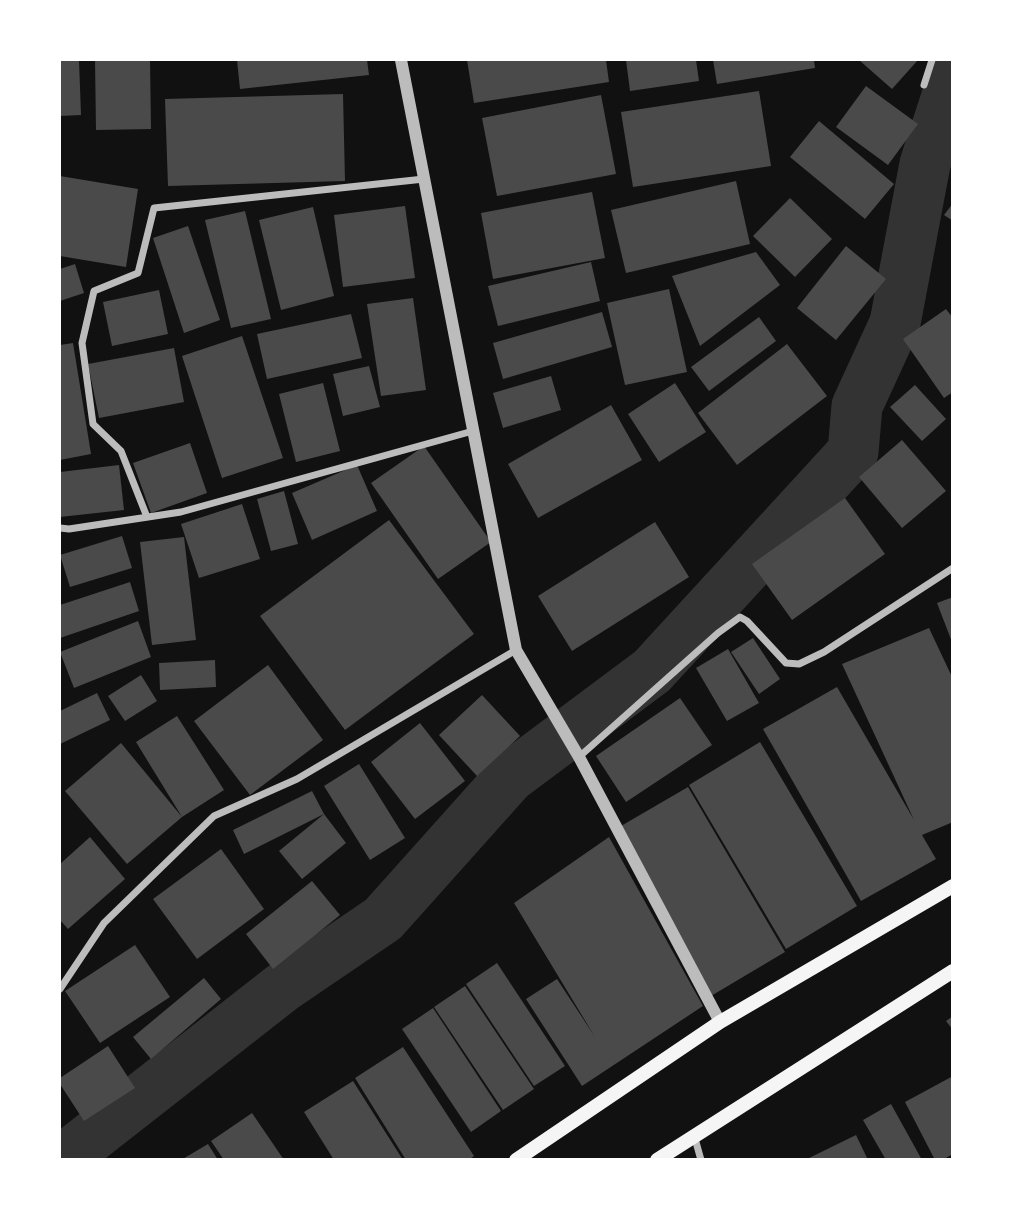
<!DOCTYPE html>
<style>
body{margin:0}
#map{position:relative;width:1012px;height:1219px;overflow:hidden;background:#111;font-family:Jost,sans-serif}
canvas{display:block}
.frame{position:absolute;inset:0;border:61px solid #fff;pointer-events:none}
</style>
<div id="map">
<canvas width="1012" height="1219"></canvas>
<div class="frame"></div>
</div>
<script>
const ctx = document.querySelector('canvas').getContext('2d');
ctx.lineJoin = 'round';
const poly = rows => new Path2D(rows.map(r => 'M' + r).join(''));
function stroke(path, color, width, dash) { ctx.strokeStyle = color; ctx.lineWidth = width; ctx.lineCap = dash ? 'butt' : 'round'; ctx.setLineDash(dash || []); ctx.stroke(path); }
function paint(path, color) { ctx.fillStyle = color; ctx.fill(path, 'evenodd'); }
stroke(poly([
 [62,1160,283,987,383,919,510,777,652,671,853,452,857,406,895,323,925,164,953,78]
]), '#333', 51);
paint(poly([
 [60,60,79,60,81,115,60,116],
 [95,60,150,60,151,129,96,130],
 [237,60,367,60,369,75,240,89],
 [467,60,606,60,609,82,474,103],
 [626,60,696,60,699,81,630,91],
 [713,60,814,60,815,68,717,84],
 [859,60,918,60,892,89],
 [866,86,918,124,888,165,836,127],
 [759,91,771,166,633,187,621,112],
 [343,94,345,181,168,186,165,99],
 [601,95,616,174,497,196,482,118],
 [819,121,894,184,865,219,790,157],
 [60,176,138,189,126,267,60,256],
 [736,181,750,244,626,273,611,210],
 [592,192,605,258,493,279,481,213],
 [790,198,832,239,795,277,753,236],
 [953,203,953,221,944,215],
 [405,206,415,278,343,287,334,215],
 [313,207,334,296,281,310,259,220],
 [245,211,271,319,231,328,205,220],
 [188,226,220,320,184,333,153,238],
 [846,246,886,279,836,340,797,308],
 [756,252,780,285,700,346,672,276],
 [591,262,600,301,498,326,488,286],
 [75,264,84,293,60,301,60,269],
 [669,289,687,372,625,385,607,303],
 [159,290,168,334,112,346,103,302],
 [413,298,426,390,381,396,367,304],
 [946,309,953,318,953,392,944,398,903,339],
 [602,312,612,347,503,379,493,343],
 [351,314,362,358,267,379,257,334],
 [759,317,776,341,709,391,691,367],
 [242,336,283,458,222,478,182,356],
 [73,343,91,454,60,460,60,345],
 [787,344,827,396,737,465,698,413],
 [174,348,184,402,99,418,88,364],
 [369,366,380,407,343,416,333,374],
 [551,376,561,410,503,428,493,393],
 [323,383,340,451,296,462,279,394],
 [675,383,706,432,659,462,628,414],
 [915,385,946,419,922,441,890,407],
 [611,405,642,460,538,518,508,464],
 [902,440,946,491,902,528,859,477],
 [190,443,207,493,151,513,133,463],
 [424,446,491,542,438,579,371,483],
 [119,465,124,510,60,517,60,472],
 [357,465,377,511,312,540,292,493],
 [284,491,298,544,271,551,257,499],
 [845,498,885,554,792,620,752,564],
 [242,504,260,559,199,578,181,524],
 [389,520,474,634,345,730,260,616],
 [655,522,689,577,572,651,538,596],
 [122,536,132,568,70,587,60,555],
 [184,537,196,640,152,645,140,542],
 [130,582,139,611,60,638,60,605],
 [953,597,953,642,952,642,937,603],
 [138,621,151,657,74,688,60,652],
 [929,628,953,679,953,822,922,835,936,859,861,901,763,729,837,687,914,820,842,664],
 [753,638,780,679,759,694,731,652],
 [728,649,759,703,727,721,696,668],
 [215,660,216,687,160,690,159,663],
 [268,665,323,740,250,795,194,721],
 [141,675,157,701,125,721,108,696],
 [97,693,110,720,60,744,60,711],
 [482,695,520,736,477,776,439,735],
 [680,698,712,745,626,802,596,756],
 [177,716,224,790,182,817,136,742],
 [420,723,465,781,415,819,371,762],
 [760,742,857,906,786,949,689,785],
 [121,743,182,817,127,864,65,791],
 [359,764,405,838,370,860,324,786],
 [688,787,785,952,711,996,621,826],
 [312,791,324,814,244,854,233,830],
 [324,814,346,843,302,879,279,851],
 [90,837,125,879,68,929,60,920,60,864],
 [609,837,703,1006,582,1086,526,999,557,979,595,1037,514,903],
 [221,849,264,909,197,959,153,899],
 [312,881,340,915,273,969,246,934],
 [135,945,170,997,100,1043,65,991],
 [497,963,565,1066,534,1086,466,984],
 [204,978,221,999,151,1059,133,1037],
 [465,986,534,1089,503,1110,434,1007],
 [433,1008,501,1111,471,1132,402,1029],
 [953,1016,953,1030,946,1021],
 [108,1046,135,1088,84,1121,60,1084,60,1078],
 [403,1047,474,1156,469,1160,406,1160,355,1078],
 [953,1076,953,1154,942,1160,935,1160,905,1102],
 [353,1081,403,1160,334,1160,304,1112],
 [891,1104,922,1160,886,1160,863,1120],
 [252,1113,284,1160,224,1160,211,1141],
 [856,1135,868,1160,805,1160],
 [208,1144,218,1160,181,1160]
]), '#4a4a4a');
stroke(poly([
 [924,85,932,60],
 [147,517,121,451,93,424,82,343,94,291,138,273,154,208,424,179],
 [60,528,69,529,181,512,473,431],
 [579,757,718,633,740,617,747,621,786,663,799,664,824,652,953,568],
 [60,989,104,923,214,816,297,779,516,650],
 [694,1135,701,1160]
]), '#bcbcbc', 7);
stroke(poly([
 [401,60,516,650,579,757,720,1022]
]), '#bcbcbc', 12);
stroke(poly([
 [516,1160,720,1022,953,886],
 [657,1160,953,971]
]), '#f5f5f5', 14);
</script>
